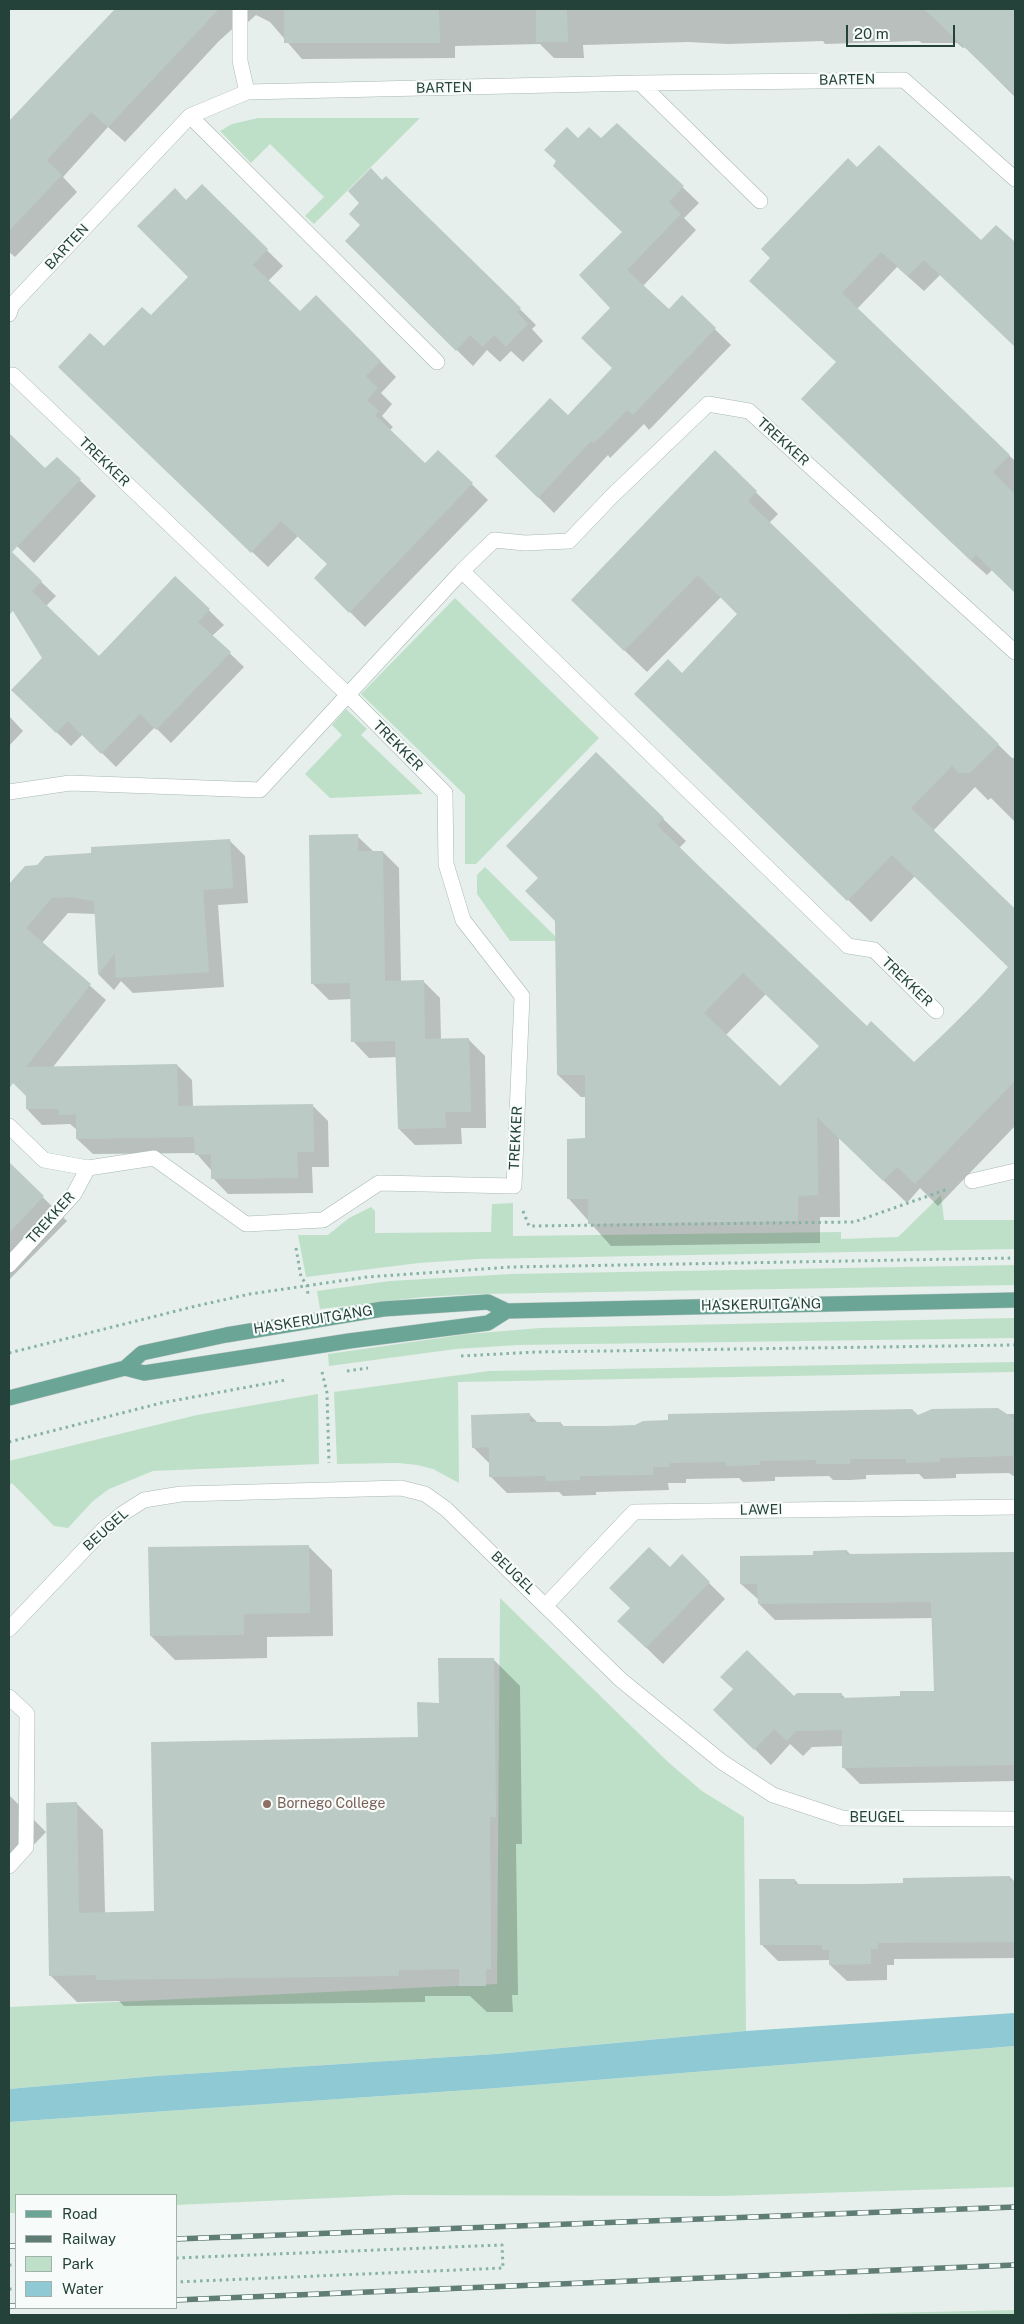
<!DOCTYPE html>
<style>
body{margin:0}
#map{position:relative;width:1024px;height:2324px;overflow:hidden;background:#e6efeb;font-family:"Public Sans",sans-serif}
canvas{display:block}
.frame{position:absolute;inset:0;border:10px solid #24423a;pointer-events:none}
.legend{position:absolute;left:15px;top:2194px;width:162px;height:115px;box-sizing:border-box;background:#f7fbf9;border:1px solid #a3b1ad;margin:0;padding:6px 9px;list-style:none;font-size:15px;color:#24423a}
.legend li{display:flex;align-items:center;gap:10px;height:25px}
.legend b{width:25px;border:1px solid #a3b1ad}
.scale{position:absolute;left:846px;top:25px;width:109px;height:22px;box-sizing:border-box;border:2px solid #24423a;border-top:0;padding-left:6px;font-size:15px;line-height:18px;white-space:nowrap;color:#24423a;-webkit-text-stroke:4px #f7fbf9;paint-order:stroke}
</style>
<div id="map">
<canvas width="1024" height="2324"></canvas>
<div class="frame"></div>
<ul class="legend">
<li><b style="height:6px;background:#6aa596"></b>Road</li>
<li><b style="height:6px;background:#5f7d75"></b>Railway</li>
<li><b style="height:14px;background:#bfe0c8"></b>Park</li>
<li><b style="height:14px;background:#8ec9d4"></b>Water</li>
</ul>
<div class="scale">20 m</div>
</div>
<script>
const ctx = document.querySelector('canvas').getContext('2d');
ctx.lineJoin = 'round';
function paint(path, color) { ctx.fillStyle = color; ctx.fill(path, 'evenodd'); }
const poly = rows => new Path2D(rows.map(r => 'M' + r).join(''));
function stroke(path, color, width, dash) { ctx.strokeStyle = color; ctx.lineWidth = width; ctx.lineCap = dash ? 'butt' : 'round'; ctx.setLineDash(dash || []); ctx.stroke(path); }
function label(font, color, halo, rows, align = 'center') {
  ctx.font = font + ' "Public Sans",sans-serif'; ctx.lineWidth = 4.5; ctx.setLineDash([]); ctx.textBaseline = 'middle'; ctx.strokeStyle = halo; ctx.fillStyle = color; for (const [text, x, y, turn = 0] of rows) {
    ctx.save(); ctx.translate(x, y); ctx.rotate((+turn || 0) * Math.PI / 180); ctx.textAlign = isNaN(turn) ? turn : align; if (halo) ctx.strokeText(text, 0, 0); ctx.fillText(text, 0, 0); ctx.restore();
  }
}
paint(poly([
 [258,118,420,118,314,224,305,216,324,197,270,144,251,163,220,131,232,124],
 [455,598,599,738,476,864,465,864,465,795,361,694],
 [346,709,367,729,361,735,423,794,330,798,305,774,342,735,332,725],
 [485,867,559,940,559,941,510,941,477,894,477,875],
 [941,1195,944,1220,1015,1220,1015,1249,477,1259,419,1263,306,1277,298,1235,328,1235,349,1218,371,1207,375,1211,375,1233,491,1232,492,1204,513,1203,513,1236,841,1232,841,1239,898,1237],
 [1015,1265,1015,1285,481,1294,423,1297,320,1309,317,1291,390,1281,511,1274],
 [1015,1318,1015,1338,518,1345,456,1349,329,1366,328,1354,468,1334,540,1328],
 [1015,1362,1015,1372,458,1382,459,1483,433,1469,417,1465,398,1463,337,1464,334,1392,489,1371],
 [318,1394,319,1464,153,1471,109,1489,93,1501,68,1528,54,1526,12,1483,9,1486,9,1461,197,1415],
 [500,1598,668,1762,702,1791,744,1817,746,2031,496,2054,156,2076,9,2089,9,2007,497,1984],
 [1015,2046,1015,2187,721,2196,397,2195,176,2205,176,2195,16,2195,16,2213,9,2213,9,2122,497,2088],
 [1015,2310,1015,2315,796,2315]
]), '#bfe0c8');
paint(poly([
 [1015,2013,1015,2046,497,2088,9,2122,9,2089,156,2076,496,2054,746,2031]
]), '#8ec9d4');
paint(poly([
 [117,9,1009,9,1015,14,1015,97,965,47,963,48,957,43,922,43,919,41,825,44,823,41,728,44,688,42,583,45,584,58,554,58,540,44,455,46,455,58,302,59,270,22,256,15,248,22,240,22,219,41,125,142,108,127,63,177,77,192,15,257,9,252,9,123],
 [617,124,699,203,684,218,696,230,643,286,669,310,682,297,731,345,649,430,644,424,610,458,608,455,554,513,497,456,568,417,613,369,611,308,624,232,579,140,601,140],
 [848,160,940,275,924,291,897,267,857,309,1015,461,1015,592,992,570,987,575,969,559,818,414,837,363,772,259],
 [386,177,536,325,532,329,543,341,523,362,511,351,500,362,487,350,473,366,347,241,362,226],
 [202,186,283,266,268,281,300,313,316,296,396,377,381,393,392,404,382,416,393,427,389,431,425,465,438,451,488,500,365,627,316,578,329,565,298,536,268,567,75,382,104,348,151,317,190,277,186,201],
 [1015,292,1015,346,988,319],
 [17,442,45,470,57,458,96,496,34,563,9,538,9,451],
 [715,452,778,514,769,523,1012,758,1015,758,1015,822,991,798,988,800,975,787,933,831,1015,909,1015,1126,938,1206,920,1188,907,1203,839,1138,840,1217,820,1217,820,1243,611,1246,569,1199,586,1140,586,1097,581,1097,558,1075,556,921,540,878,596,754,686,841,679,848,867,1028,914,1064,1010,968,915,876,871,922,658,716,682,675,739,614,721,597,647,672,595,622],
 [766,994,820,1046,780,1088,725,1036],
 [19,561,56,596,46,606,99,658,176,578,224,625,212,636,244,667,171,743,155,727,116,767,83,734,71,746,27,704,43,658,9,601,9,570],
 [9,716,23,731,9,746],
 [357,836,374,852,383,852,399,868,401,982,424,982,440,998,441,1040,469,1040,485,1056,486,1128,461,1128,462,1144,415,1145,399,1129,397,1057,369,1058,353,1041,352,999,329,1000,312,983],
 [230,841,245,856,248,903,218,905,224,987,133,993,121,981,114,990,99,975,96,914,68,913,42,943,106,1000,53,1067,177,1065,192,1080,193,1107,312,1105,328,1121,329,1167,312,1167,313,1193,228,1194,213,1178,211,1170,196,1153,93,1154,77,1139,77,1130,70,1124,42,1125,27,1109,27,1095,9,1077,9,886,26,867],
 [9,1164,67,1221,9,1280],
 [529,1414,538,1423,561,1423,565,1428,1015,1414,1015,1477,1009,1473,956,1474,956,1478,924,1479,919,1474,866,1475,866,1479,850,1480,833,1480,829,1476,775,1477,775,1481,743,1482,739,1478,686,1479,686,1483,668,1483,669,1490,596,1492,596,1495,563,1496,559,1492,507,1493,491,1477,490,1464,473,1447],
 [308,1546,332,1570,333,1636,267,1637,267,1658,175,1660,151,1636],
 [847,1551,851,1555,1013,1553,1015,1555,1015,1781,860,1784,844,1768,843,1746,812,1747,803,1756,790,1744,771,1765,730,1725,794,1698,841,1694,846,1699,902,1697,936,1692,933,1618,775,1620,759,1604,759,1600,741,1584,814,1556],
 [682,1556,725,1599,663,1664,619,1621],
 [493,1659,520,1686,522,1844,516,1844,518,1995,512,1995,513,2012,487,2012,470,1996,425,1996,425,2002,124,2006,119,2001,77,2002,50,1975,76,1803,103,1830,105,1913,155,1913,419,1738,440,1704],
 [9,1795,46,1832,9,1871],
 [1010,1877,1015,1882,1015,1958,894,1959,894,1965,887,1965,887,1980,847,1981,830,1965,830,1960,778,1961,762,1945,795,1880,800,1886,905,1884]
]), '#0003');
paint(poly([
 [115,9,219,9,108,127,91,112,47,160,62,175,9,231,9,121],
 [284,9,439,9,440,43,284,43],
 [536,9,567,9,568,42,536,42],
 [924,9,1015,9,1015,95],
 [617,123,684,186,669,202,681,214,627,270,669,309,682,295,716,328,633,415,627,410,594,443,591,441,538,498,495,456,550,398,568,415,612,368,581,338,610,308,579,275,622,232,553,166,556,161,544,150,567,127,578,138,589,127,601,138],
 [879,145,981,240,996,225,1015,242,1015,347,924,260,908,276,881,252,842,293,1010,455,993,472,1015,494,1015,593,976,555,971,560,952,543,801,399,836,362,749,281,770,258,761,249,848,158,857,167],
 [371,168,382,180,386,176,521,308,517,312,528,324,506,347,494,335,483,347,470,335,456,351,345,241,360,225,349,214,359,203,348,191],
 [202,184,268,249,253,265,300,311,316,295,381,361,366,376,378,388,367,400,379,411,375,415,425,463,438,450,473,483,349,613,314,578,327,564,281,521,251,553,58,367,90,333,104,346,142,307,151,315,188,277,137,226,175,188,186,200],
 [9,433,45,468,57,457,81,479,12,552,42,581,32,591,99,656,175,576,210,609,198,622,231,652,156,730,140,714,101,754,68,721,56,733,11,690,42,658,13,611,9,615],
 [715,450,757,491,748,501,999,744,970,773,959,773,952,766,911,808,1015,909,1015,1081,915,1184,897,1167,883,1181,817,1117,818,1195,798,1196,798,1221,588,1224,588,1199,567,1199,567,1139,585,1138,585,1075,557,1075,555,921,525,891,538,878,506,846,596,752,664,818,657,825,703,870,867,1026,871,1021,914,1062,966,1013,1008,967,892,855,847,901,634,694,668,659,682,673,737,614,698,575,624,651,571,600],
 [743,973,819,1046,780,1086,704,1013],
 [358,834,358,851,383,851,385,981,424,980,425,1039,469,1038,471,1112,445,1112,446,1128,398,1129,395,1041,351,1042,350,983,311,984,309,835],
 [230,839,233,888,203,890,209,972,116,978,115,953,98,975,94,901,69,897,52,898,26,928,91,984,26,1067,177,1064,178,1106,313,1104,314,1152,297,1152,298,1178,211,1179,211,1154,195,1155,194,1137,76,1139,76,1114,59,1115,59,1109,26,1109,26,1096,13,1083,9,1089,9,884,25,866,37,865,45,856,91,853,91,847],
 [9,1162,44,1196,9,1233],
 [998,1408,1013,1418,1013,1456,940,1458,940,1462,906,1463,906,1459,850,1459,850,1464,816,1464,816,1460,760,1461,760,1465,726,1466,725,1462,670,1463,670,1467,653,1467,653,1475,580,1476,580,1480,546,1481,546,1476,489,1477,489,1447,472,1448,471,1415,530,1413,530,1422,561,1422,561,1426,607,1426,635,1425,643,1421,668,1420,668,1414,912,1409,918,1415,932,1409],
 [309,1545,310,1613,244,1614,244,1635,150,1636,148,1547],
 [649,1547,670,1567,682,1554,710,1582,646,1648,617,1621,630,1608,609,1588],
 [847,1550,847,1554,1014,1552,1015,1765,842,1768,842,1730,796,1731,787,1741,774,1729,754,1750,713,1710,733,1689,720,1677,747,1650,794,1696,797,1693,842,1693,841,1698,900,1696,900,1691,934,1691,931,1602,758,1604,757,1584,740,1584,740,1556,813,1555,813,1551],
 [438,1658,494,1658,496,1817,490,1817,491,1969,486,1969,486,1986,459,1986,459,1969,399,1970,399,1976,96,1980,96,1975,49,1976,46,1803,77,1802,79,1913,154,1911,151,1742,418,1737,417,1702,439,1703],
 [1010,1876,1010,1881,1015,1881,1015,1942,878,1943,878,1949,871,1949,871,1964,829,1965,829,1950,822,1950,822,1945,760,1945,759,1879,795,1879,795,1884,863,1884,903,1883,903,1878]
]), '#bbcac4');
const minor = poly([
 [240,9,240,61,247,92],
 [640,83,760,201],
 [190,116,437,362],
 [9,314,12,305,190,116,247,92,640,83,904,80,1015,179],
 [462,571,848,946,874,950,936,1011],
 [9,792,70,783,260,790,462,571,494,540,525,543,569,541,612,496,708,404,749,411,1015,652],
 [9,1126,44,1160,88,1168,154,1158,246,1224,323,1220,379,1183,514,1186,522,996,463,920,446,864,445,793,347,694,13,375],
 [972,1181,1015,1171],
 [9,1265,74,1194,88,1168],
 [546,1605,634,1512,1015,1507],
 [9,1629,103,1530,122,1514,144,1500,181,1494,401,1488,425,1494,446,1509,621,1680,722,1762,773,1795,842,1818,1015,1819],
 [9,1697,27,1714,26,1847,9,1866]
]);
const major = poly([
 [125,1368,144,1373,349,1341,488,1323,507,1311],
 [9,1398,125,1368,142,1353,226,1335,383,1309,488,1302,507,1311,1015,1300]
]);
stroke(minor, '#a8b8b2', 16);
stroke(major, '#c2cac8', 16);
stroke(poly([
 [523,1211,529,1226,854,1222,948,1189],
 [296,1248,301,1277,307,1285,308,1295],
 [9,1353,196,1306,250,1294,367,1277,511,1267,1015,1258],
 [461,1356,536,1352,1015,1345],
 [347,1371,368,1368],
 [322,1372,327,1393,329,1463],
 [9,1442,161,1403,286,1380],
 [176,2258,502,2245,503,2268,176,2282],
 [9,2265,16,2265],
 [9,2289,16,2289]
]), '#86b3a5', 3, [2.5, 4]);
stroke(minor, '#fff', 15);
stroke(major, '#6aa596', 15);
const rail = poly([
 [176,2239,1015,2207],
 [9,2246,16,2246],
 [176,2300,1015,2265],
 [9,2306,16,2306]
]);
stroke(rail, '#5f7d75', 5.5);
stroke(rail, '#f7fbf9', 4, [11]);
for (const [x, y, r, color] of [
 [267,1804,5,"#8d6e63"]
]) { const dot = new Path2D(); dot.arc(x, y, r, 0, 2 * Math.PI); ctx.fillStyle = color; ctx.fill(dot); stroke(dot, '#f7fbf9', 2); }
label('14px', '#24423a', '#f7fbf9', [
 ["BARTEN",847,80,-1],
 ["BARTEN",444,88,-1],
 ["BARTEN",67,247,-47],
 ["TREKKER",783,442,42],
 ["TREKKER",104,462,44],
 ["TREKKER",398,746,45],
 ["TREKKER",907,982,44],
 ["TREKKER",516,1138,-87],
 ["TREKKER",51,1218,-48],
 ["HASKERUITGANG",761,1305,-1],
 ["HASKERUITGANG",313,1320,-9],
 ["LAWEI",761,1510,-1],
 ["BEUGEL",106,1530,-42],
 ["BEUGEL",513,1573,44],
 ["BEUGEL",877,1818]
]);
label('14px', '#785e54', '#f7fbf9', [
 ["Bornego College",277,1804]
], 'left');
</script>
